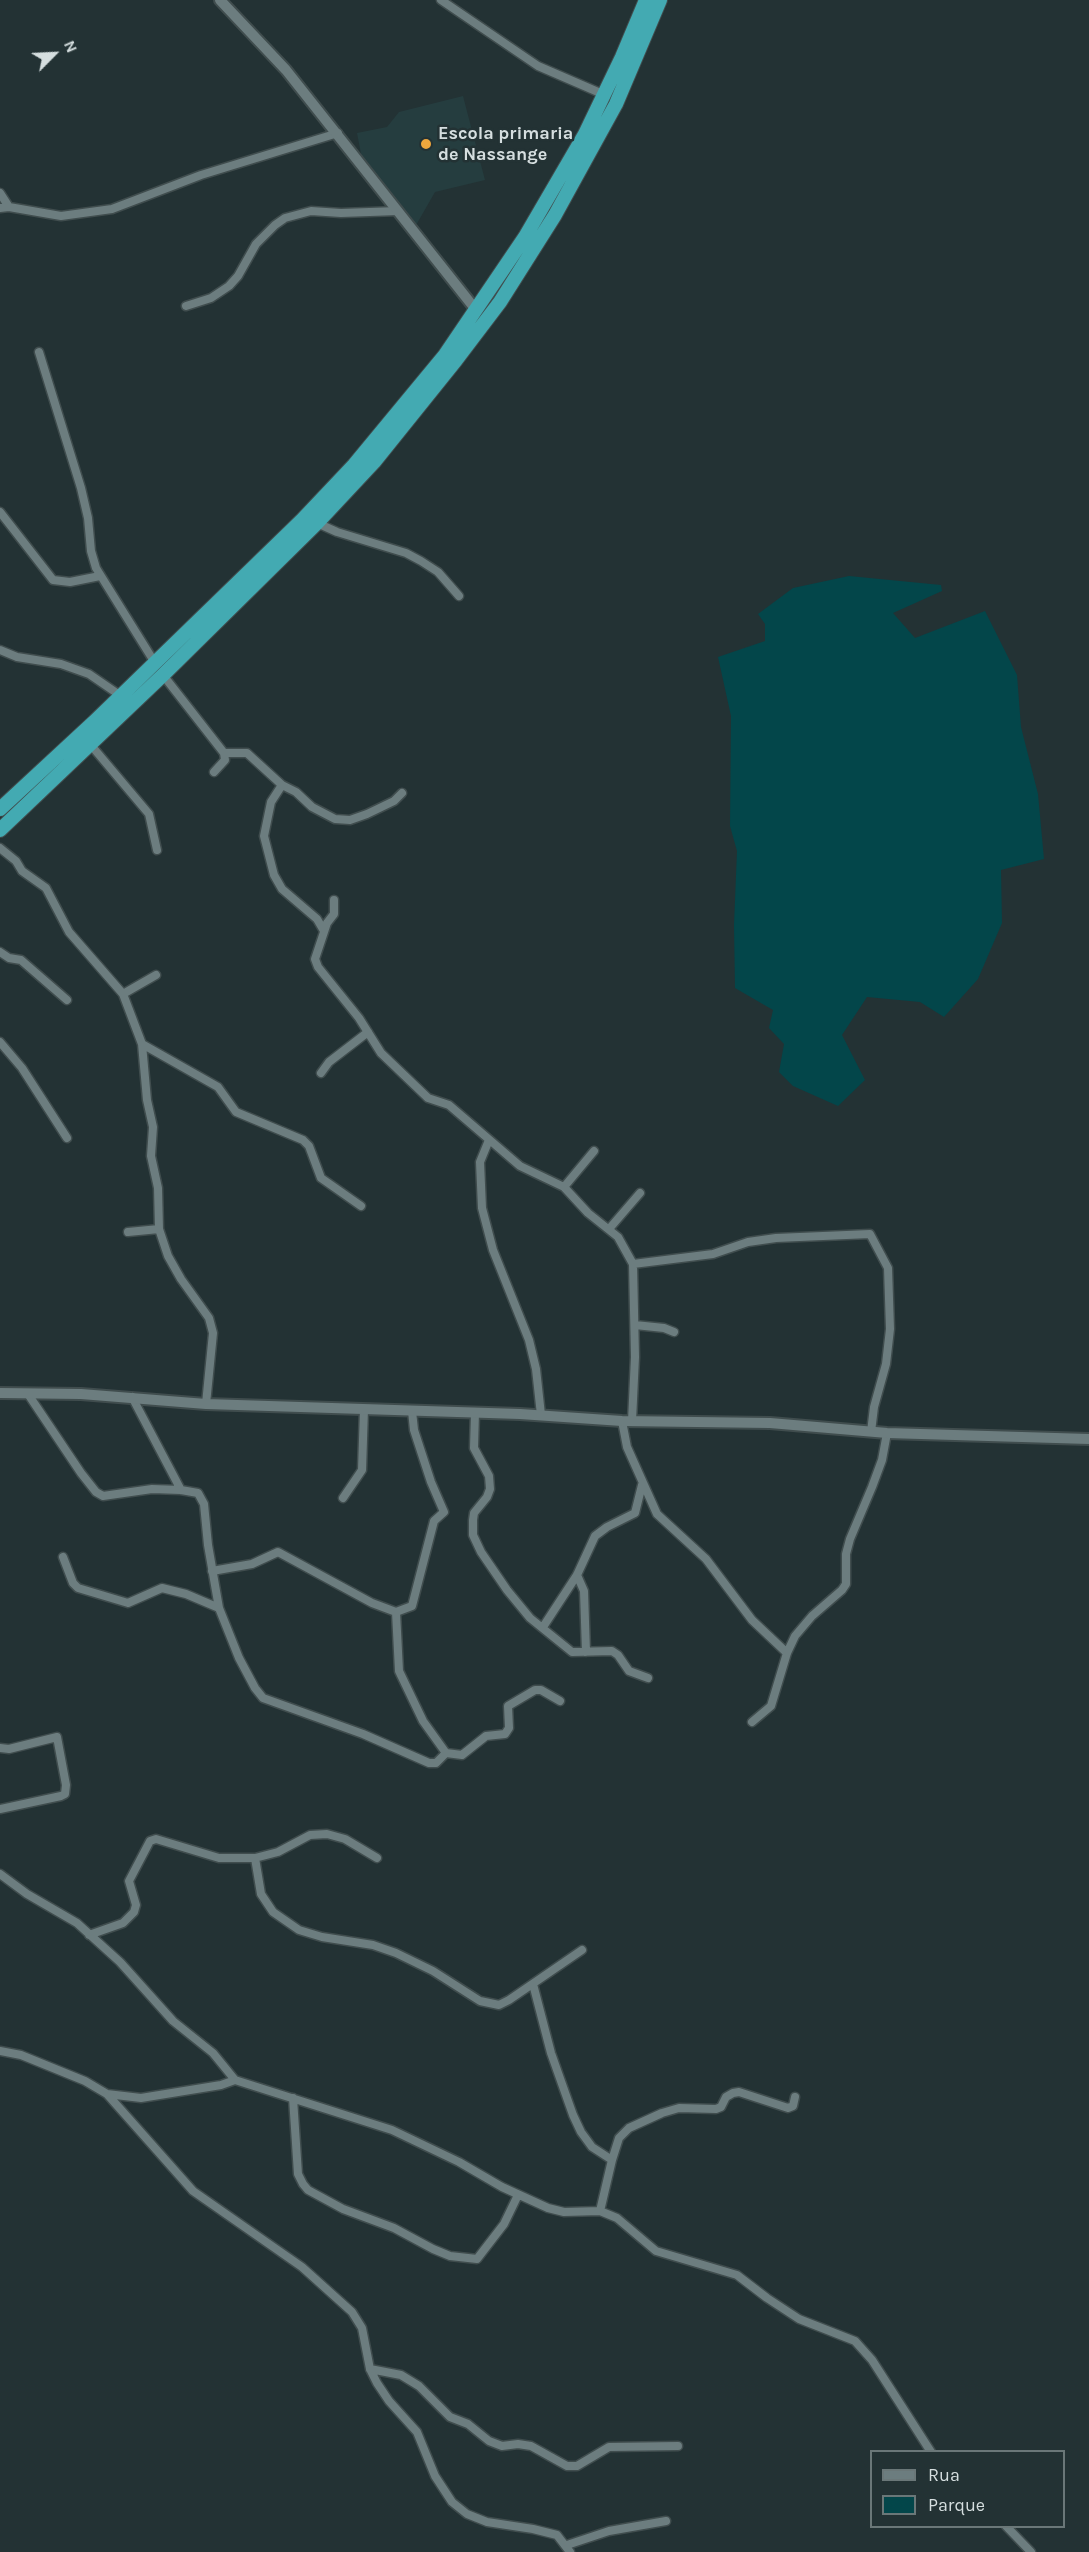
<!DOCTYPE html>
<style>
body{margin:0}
#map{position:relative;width:1089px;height:2552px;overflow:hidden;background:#233234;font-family:Karla,sans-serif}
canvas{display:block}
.legend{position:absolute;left:870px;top:2450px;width:195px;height:78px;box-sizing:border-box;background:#233234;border:2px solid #6a7778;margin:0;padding:8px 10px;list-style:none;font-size:18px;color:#d5dedf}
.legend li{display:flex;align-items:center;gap:12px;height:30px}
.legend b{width:30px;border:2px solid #6a7778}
.north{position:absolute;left:24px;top:24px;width:60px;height:60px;-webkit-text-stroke:4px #233234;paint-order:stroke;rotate:66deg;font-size:16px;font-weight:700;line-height:24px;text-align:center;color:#d5dedf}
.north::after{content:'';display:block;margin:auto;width:21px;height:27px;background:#d5dedf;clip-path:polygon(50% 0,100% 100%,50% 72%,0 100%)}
</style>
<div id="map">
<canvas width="1089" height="2552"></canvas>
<ul class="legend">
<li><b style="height:8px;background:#6c7d7f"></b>Rua</li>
<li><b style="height:16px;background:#03464a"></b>Parque</li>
</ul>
<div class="north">N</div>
</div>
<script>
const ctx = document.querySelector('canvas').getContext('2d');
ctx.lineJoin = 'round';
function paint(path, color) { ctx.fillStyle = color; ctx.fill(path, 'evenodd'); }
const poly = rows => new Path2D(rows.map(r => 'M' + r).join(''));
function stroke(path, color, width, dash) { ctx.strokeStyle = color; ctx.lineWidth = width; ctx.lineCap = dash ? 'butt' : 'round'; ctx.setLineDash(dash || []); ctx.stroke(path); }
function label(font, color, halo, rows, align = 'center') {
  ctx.font = font + ' Karla,sans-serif'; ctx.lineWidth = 5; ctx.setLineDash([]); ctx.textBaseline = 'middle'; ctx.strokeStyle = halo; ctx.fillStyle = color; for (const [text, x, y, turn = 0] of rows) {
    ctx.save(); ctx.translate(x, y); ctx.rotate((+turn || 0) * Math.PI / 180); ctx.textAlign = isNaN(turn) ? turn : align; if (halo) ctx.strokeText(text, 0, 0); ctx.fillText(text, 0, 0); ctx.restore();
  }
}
paint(poly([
 [463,96,485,180,435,192,415,227,362,159,357,133,387,127,399,112]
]), '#253d3f');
paint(poly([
 [849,576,941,585,942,591,893,613,915,638,985,611,1017,675,1021,727,1038,794,1044,859,1001,870,1002,923,978,979,944,1017,920,1002,867,997,842,1035,865,1080,838,1106,793,1086,779,1072,784,1044,769,1028,773,1010,735,988,734,925,737,851,730,826,731,716,718,657,765,641,765,624,758,614,793,588]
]), '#03464a');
const minor = poly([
 [441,0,538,66,605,95],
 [0,193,9,207],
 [0,208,9,207,61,216,112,209,201,175,338,133],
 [186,306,211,298,229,286,238,276,256,244,275,225,285,218,311,211,341,213,398,211],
 [39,352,81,488,88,518,91,551,96,568,155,663],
 [0,512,53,580,70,582,100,576],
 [317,523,337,532,406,553,421,561,438,572,459,596],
 [0,650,17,657,61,664,89,674,121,696],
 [163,675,224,753,225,760,214,772],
 [90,744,149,814,157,850],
 [224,753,247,753,282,785,296,792,312,807,335,819,350,820,367,814,394,801,402,793],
 [282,785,271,802,264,836,274,875,282,889,317,919,324,931],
 [0,848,16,861,22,871,46,888,69,932,123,994],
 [334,900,334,914,327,923,315,959,318,967,359,1018,381,1053,428,1098,449,1105,520,1166,564,1187,588,1213,618,1237,633,1264,635,1357,632,1421],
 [0,952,9,958,21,960,67,1000],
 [156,975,123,994,142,1044,218,1087,236,1112,303,1140,309,1146,321,1178,361,1206],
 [0,1042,22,1068,67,1138],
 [142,1044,147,1100,153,1127,151,1156,158,1188,159,1229],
 [321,1073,329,1062,368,1032],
 [489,1140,480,1162,482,1208,493,1250,529,1340,536,1369,541,1415],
 [564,1187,594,1151],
 [609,1229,640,1193],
 [128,1232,159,1229,168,1256,181,1279,209,1318,213,1333,206,1404],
 [633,1264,713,1254,748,1242,776,1238,870,1234,888,1268,890,1329,886,1364,874,1407,871,1432],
 [635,1325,664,1328,674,1332],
 [28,1394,81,1473,96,1492,103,1496,152,1489,181,1490,198,1493,204,1504,208,1545,219,1608,239,1658,255,1688,263,1698,363,1734,429,1763,436,1763,446,1753],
 [132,1397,181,1490],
 [475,1412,474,1448,489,1476,490,1489,487,1497,474,1513,473,1520,473,1535,481,1552,507,1590,530,1618,572,1652,612,1651,618,1655,629,1671,648,1678],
 [622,1421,627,1447,657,1514,706,1559,752,1620,787,1653],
 [343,1498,362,1470,364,1409],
 [63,1557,73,1583,78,1588,128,1603,162,1588,186,1594,219,1608],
 [212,1571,252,1564,278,1552,372,1603,396,1612,412,1606,434,1521,444,1512,431,1482,414,1430,412,1411],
 [577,1575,584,1591,586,1652],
 [396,1612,399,1671,423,1721,446,1753,462,1755,486,1736,505,1734,509,1728,508,1706,535,1690,541,1690,560,1701],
 [543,1627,577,1575,595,1536,607,1527,635,1513,642,1485],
 [752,1722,771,1706,787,1653,795,1636,812,1616,842,1590,846,1584,846,1554,850,1539,872,1487,882,1460,887,1433],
 [0,1748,9,1749,57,1737,66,1785,65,1794,61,1796,0,1809],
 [255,1858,261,1894,273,1912,299,1930,322,1937,373,1945,396,1953,433,1971,480,2001,499,2005,509,2000,582,1950],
 [0,1874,27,1894,77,1923,120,1962,173,2021,213,2053,235,2080,392,2130,459,2162,502,2187,548,2208,564,2212,600,2211,617,2218,656,2251,737,2275,767,2298,799,2319,855,2341,872,2360,931,2452],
 [89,1935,123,1923,134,1912,136,1905,129,1881,150,1841,156,1839,219,1858,255,1858,278,1852,310,1835,327,1834,345,1839,377,1858],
 [533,1984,551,2053,573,2115,581,2132,592,2147,612,2160,600,2211],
 [0,2051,21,2055,85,2081,107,2094,141,2098,221,2085,235,2080],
 [107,2094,193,2191,302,2267,352,2312,362,2328,370,2369,377,2383,389,2401,417,2432,435,2476,452,2502,467,2514,487,2522,533,2529,557,2535,570,2552],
 [293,2098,298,2174,303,2184,308,2190,343,2209,394,2228,433,2249,450,2256,477,2259,504,2224,518,2195],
 [612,2160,619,2138,629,2128,662,2113,679,2108,716,2109,721,2107,726,2097,733,2093,739,2092,788,2108,793,2106,795,2097],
 [370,2369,401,2375,419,2386,450,2417,468,2424,489,2441,502,2446,518,2444,531,2446,567,2466,577,2466,609,2447,678,2446],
 [1006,2526,1031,2552],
 [567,2545,609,2531,666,2521]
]);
const tertiary = poly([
 [220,0,286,70,476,310],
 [0,1393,81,1394,206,1404,520,1414,622,1421,770,1423,887,1433,1089,1439]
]);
const trunk = poly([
 [0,809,94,722,302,520,354,465,445,355,525,237,585,134,622,57,646,0],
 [0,830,163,675,317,523,374,462,456,360,500,302,555,215,616,104,660,0]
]);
stroke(minor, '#404d4e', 11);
stroke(tertiary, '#404d4e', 14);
stroke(trunk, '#404d4e', 16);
stroke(minor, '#6c7d7f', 8);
stroke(tertiary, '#6c7d7f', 10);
stroke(trunk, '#43aab2', 14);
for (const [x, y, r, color] of [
 [426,144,6,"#eea73d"]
]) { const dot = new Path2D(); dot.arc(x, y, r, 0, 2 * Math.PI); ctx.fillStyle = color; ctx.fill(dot); stroke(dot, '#233234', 2); }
label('bold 18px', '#d5dedf', '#233234', [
 ["Escola primaria",438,134],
 ["de Nassange",438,155]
], 'left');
</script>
